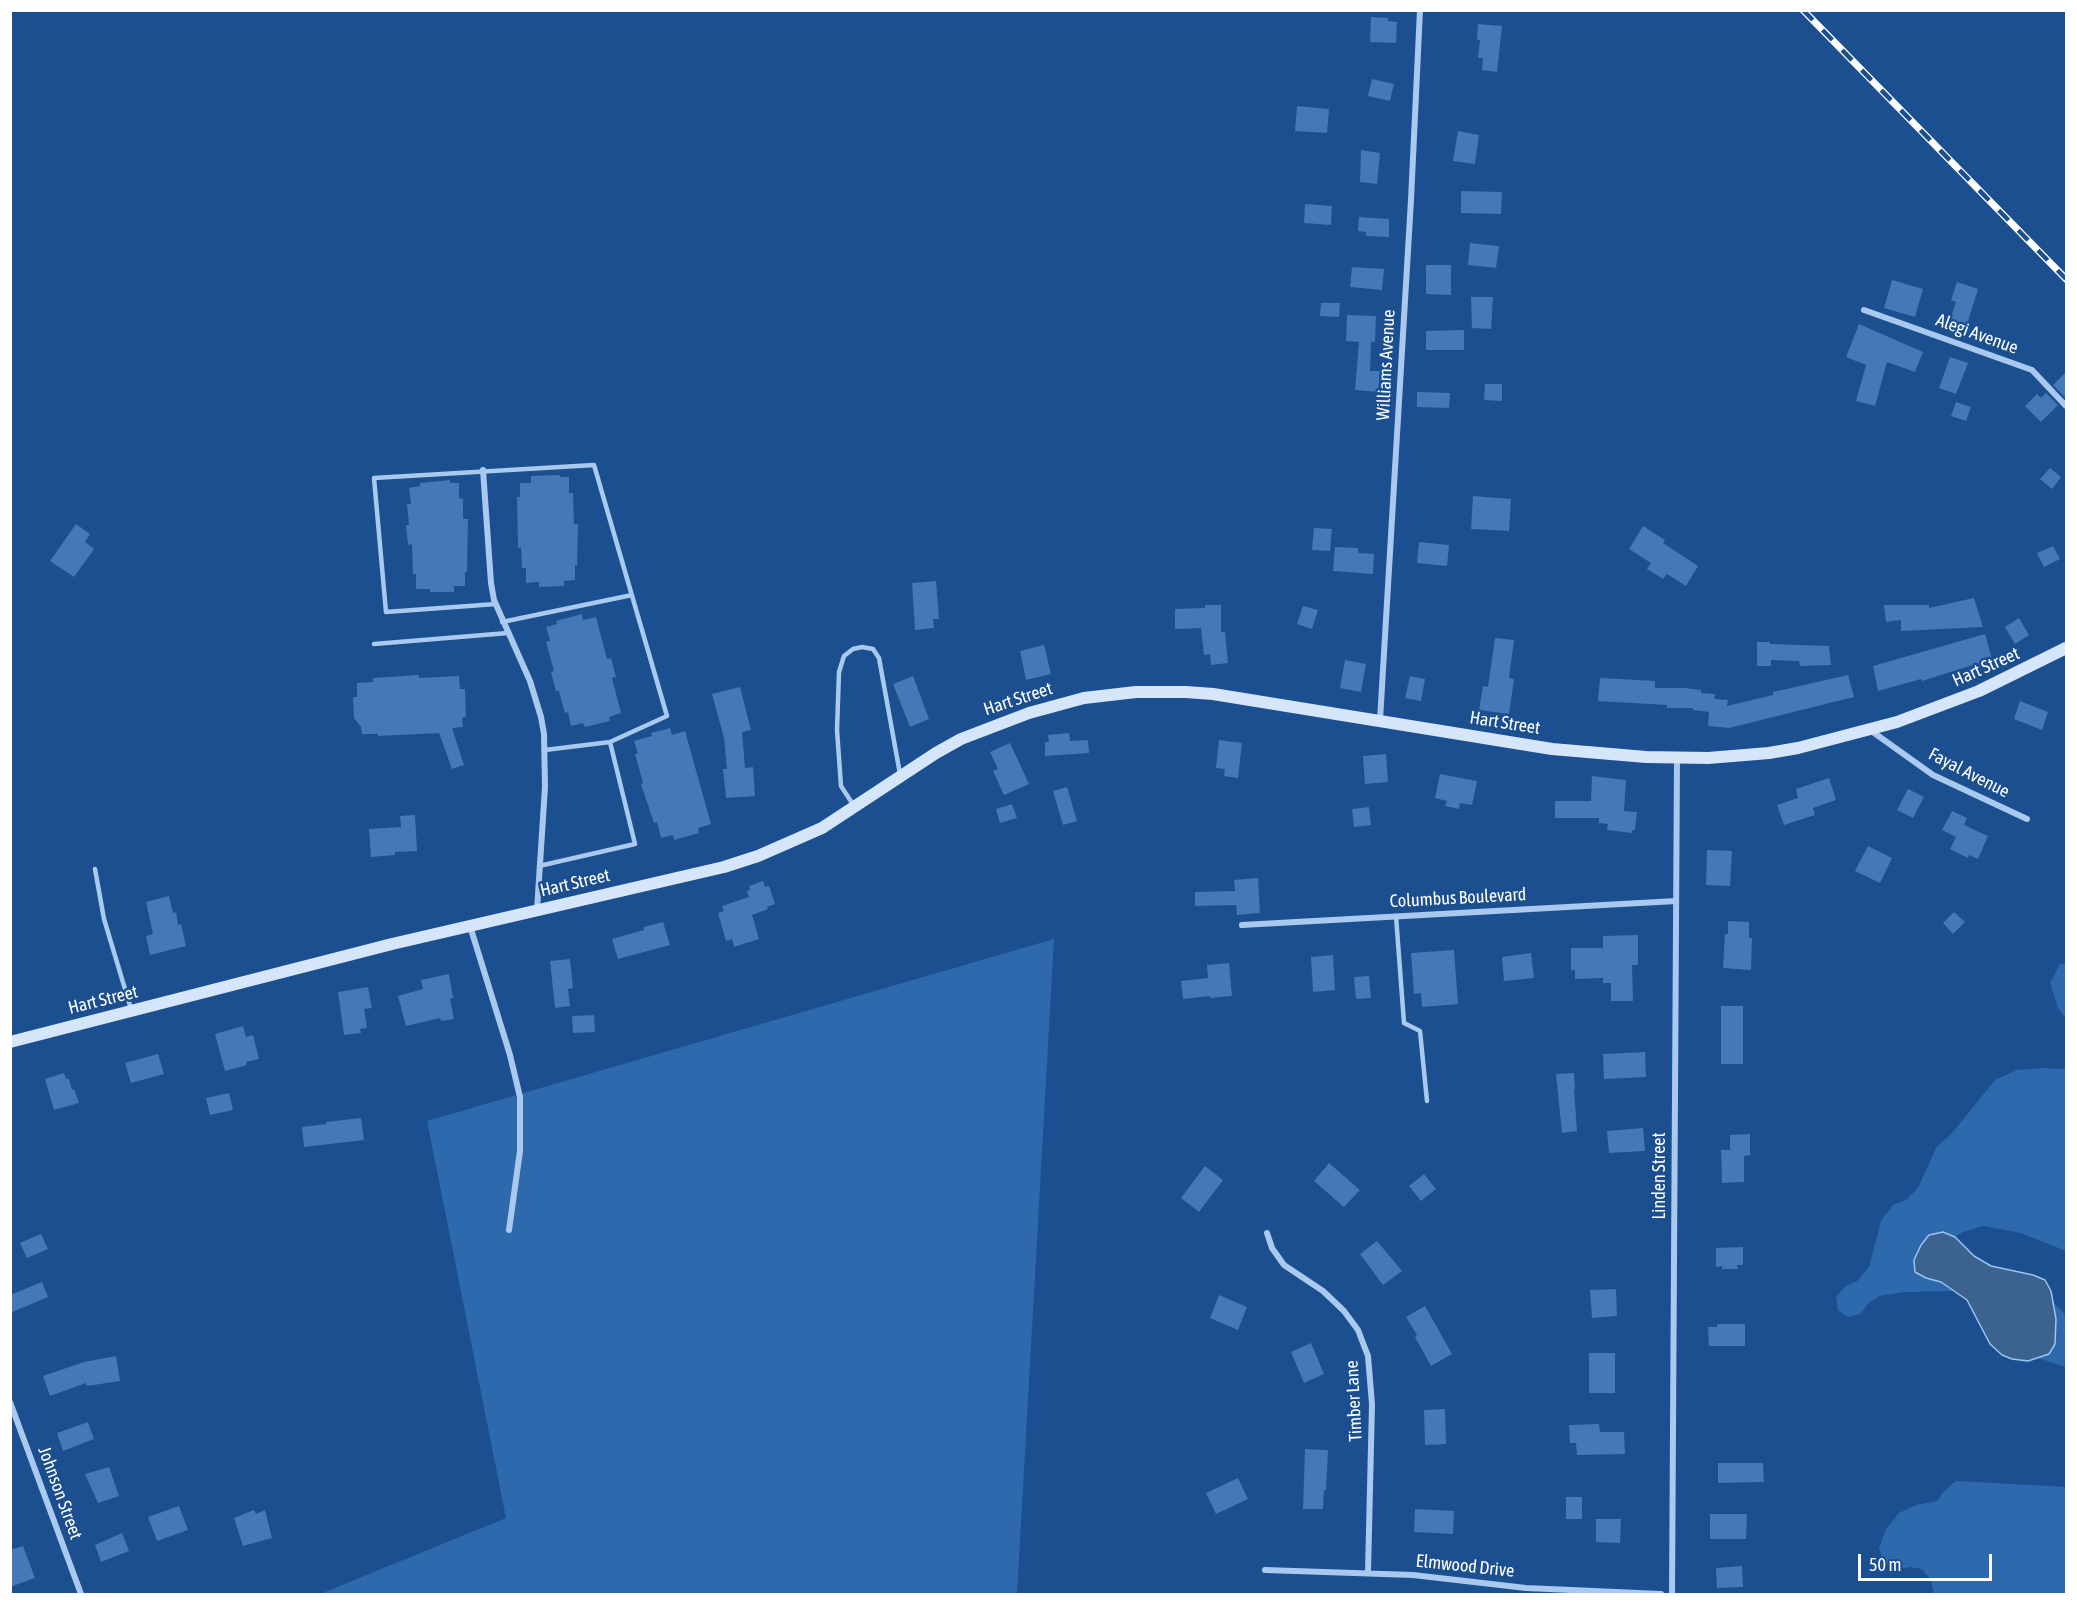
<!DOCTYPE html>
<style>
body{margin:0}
#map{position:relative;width:2077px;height:1605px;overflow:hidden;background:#1b4f8f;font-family:"Asap Condensed",sans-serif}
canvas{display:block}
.frame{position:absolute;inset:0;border:12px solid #fff;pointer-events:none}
.scale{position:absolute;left:1858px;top:1554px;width:134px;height:27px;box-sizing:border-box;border:3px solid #fff;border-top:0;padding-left:8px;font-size:18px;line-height:21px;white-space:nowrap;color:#fff;-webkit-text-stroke:4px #1b4f8f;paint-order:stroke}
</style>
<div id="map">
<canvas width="2077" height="1605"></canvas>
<div class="frame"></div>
<div class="scale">50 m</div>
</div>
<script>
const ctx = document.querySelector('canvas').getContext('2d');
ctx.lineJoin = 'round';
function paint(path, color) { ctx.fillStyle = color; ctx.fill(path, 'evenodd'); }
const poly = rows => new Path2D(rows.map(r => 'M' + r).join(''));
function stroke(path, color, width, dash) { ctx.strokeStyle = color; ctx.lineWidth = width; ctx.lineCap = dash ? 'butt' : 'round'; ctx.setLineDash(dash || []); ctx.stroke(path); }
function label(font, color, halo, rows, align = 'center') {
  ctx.font = font + ' "Asap Condensed",sans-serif'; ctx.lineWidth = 5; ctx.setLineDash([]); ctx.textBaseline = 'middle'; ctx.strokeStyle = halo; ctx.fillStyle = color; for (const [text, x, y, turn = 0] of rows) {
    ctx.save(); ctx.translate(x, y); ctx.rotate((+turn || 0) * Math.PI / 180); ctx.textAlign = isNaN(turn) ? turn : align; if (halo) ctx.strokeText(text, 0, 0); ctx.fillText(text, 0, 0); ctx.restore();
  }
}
paint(poly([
 [1054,939,1017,1594,320,1594,506,1518,427,1121],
 [2060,964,2066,964,2066,1019,2058,1008,2050,983],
 [2043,1068,2066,1069,2066,1251,2021,1233,1983,1226,1963,1232,1955,1237,1943,1232,1929,1235,1921,1245,1926,1278,1941,1282,1954,1291,1905,1292,1879,1296,1868,1304,1860,1314,1848,1317,1838,1310,1836,1297,1845,1287,1857,1281,1869,1267,1881,1221,1893,1205,1906,1200,1918,1188,1936,1148,1953,1132,1995,1080,2017,1070],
 [2054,1303,2066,1315,2066,1367,2038,1358,2049,1354,2056,1319],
 [1956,1481,2066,1487,2066,1594,1934,1594,1931,1580,1922,1569,1910,1567,1898,1569,1883,1562,1879,1548,1886,1529,1899,1513,1916,1505,1937,1501,1944,1491]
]), '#2e69ad');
const water = poly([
 [1943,1232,1955,1237,1974,1256,1991,1266,2033,1275,2045,1280,2051,1291,2056,1319,2055,1344,2049,1354,2028,1361,2012,1359,2002,1355,1990,1344,1967,1300,1941,1282,1926,1278,1915,1272,1914,1260,1921,1245,1929,1235,1943,1232]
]);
paint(water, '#3c6290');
stroke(water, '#9cc4f0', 1.5);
paint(poly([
 [1371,17,1388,18,1388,21,1397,22,1396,43,1370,42],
 [1478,24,1502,26,1497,72,1482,70,1483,58,1478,58,1480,40,1477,40],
 [1372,79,1394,84,1390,101,1368,96],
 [1297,106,1329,109,1327,133,1295,131],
 [1458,131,1479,135,1475,164,1453,161],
 [1361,150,1380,153,1377,184,1360,182],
 [1461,191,1502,192,1501,214,1461,213],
 [1305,204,1332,206,1331,225,1304,223],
 [1359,217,1389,219,1389,237,1366,236,1366,232,1358,231],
 [1470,243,1499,246,1496,268,1468,265],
 [1426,265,1451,265,1451,295,1426,294],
 [1352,267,1384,269,1382,290,1350,287],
 [1892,280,1923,289,1915,317,1884,308],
 [1957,282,1978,289,1965,331,1948,326,1956,302,1951,300],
 [1471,297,1493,297,1491,329,1472,328],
 [1321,303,1340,303,1339,317,1320,316],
 [1347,315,1376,316,1375,342,1371,342,1370,371,1380,371,1378,392,1355,390,1359,342,1346,341],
 [1859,324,1923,352,1915,372,1887,362,1875,406,1856,401,1866,365,1846,357],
 [1464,330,1464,350,1426,350,1426,331],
 [1950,357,1968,363,1956,394,1939,388],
 [2067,371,2067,396,2065,397,2053,385],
 [1485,384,1502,384,1502,401,1484,400],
 [1417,392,1450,393,1449,408,1417,407],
 [2046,393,2058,405,2041,422,2025,406,2037,394,2041,398],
 [1956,402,1971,407,1966,421,1951,416],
 [2050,468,2061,477,2052,489,2040,479],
 [560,475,560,477,569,477,569,493,573,493,574,524,578,524,577,566,575,565,575,580,564,581,564,586,539,587,539,582,526,583,526,568,522,568,521,547,518,548,517,497,520,497,520,483,531,483,531,476],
 [450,480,450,483,459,483,459,498,463,499,463,519,468,519,467,572,465,572,465,586,454,586,454,592,430,592,430,589,416,589,416,574,413,574,412,544,408,545,406,525,409,525,407,504,411,504,409,488,420,486,420,483],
 [1473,496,1511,499,1509,531,1471,529],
 [76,524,90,534,85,542,94,549,74,577,50,561],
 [1643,526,1665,540,1663,543,1698,566,1686,586,1667,574,1663,579,1647,569,1651,563,1629,549],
 [1314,528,1332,529,1330,551,1312,550],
 [1419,542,1449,545,1447,566,1417,563],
 [2053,546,2060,559,2044,567,2037,553],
 [1335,547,1358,548,1358,553,1374,554,1373,574,1333,571],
 [936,581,939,619,933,619,934,628,915,630,912,583],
 [1974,598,1983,627,1901,631,1901,620,1886,622,1884,605,1929,605,1929,608],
 [1205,605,1221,605,1221,632,1225,632,1228,663,1211,665,1210,654,1204,655,1201,628,1175,629,1175,609,1205,608],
 [1303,606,1318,610,1312,629,1297,624],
 [582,614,583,620,596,617,607,659,611,658,616,677,612,678,621,713,609,717,610,721,585,727,583,723,571,726,568,712,565,713,559,691,556,691,551,672,554,671,546,642,550,641,546,627,557,624,556,621],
 [2019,618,2029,635,2015,644,2005,627],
 [1985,634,1992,659,1922,681,1921,679,1878,691,1873,666],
 [1495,638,1514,640,1509,678,1514,679,1509,714,1479,710,1483,686,1488,687],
 [1757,642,1770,642,1770,644,1829,646,1831,665,1800,666,1799,661,1771,660,1771,666,1757,666],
 [1044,645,1051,674,1026,680,1020,651],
 [1345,660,1366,664,1361,692,1340,688],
 [419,675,419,678,459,676,460,689,465,689,466,717,462,718,463,727,452,728,464,765,452,769,439,733,378,736,378,734,362,734,361,727,354,718,353,697,357,697,357,683,373,682,373,678],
 [1848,675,1854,697,1729,728,1708,726,1709,712,1693,710,1693,708,1667,708,1667,705,1598,701,1600,678,1655,681,1655,688,1685,688,1701,690,1701,693,1715,694,1714,699,1728,700,1727,706,1773,695,1773,692],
 [913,676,929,719,910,727,893,684],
 [1410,676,1425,679,1421,701,1405,698],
 [740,687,751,730,742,732,745,768,753,767,755,796,726,798,723,769,727,769,724,738,712,694],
 [2020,701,2048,712,2042,730,2014,719],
 [670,728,672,735,685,731,711,824,698,828,699,833,674,840,673,835,661,838,657,822,654,823,641,784,643,783,635,754,638,753,634,741,652,736,651,733],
 [1069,733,1070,741,1088,740,1089,753,1045,756,1045,742,1049,742,1048,735],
 [1219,740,1242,743,1238,778,1224,776,1225,769,1216,768],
 [1010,743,1029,784,1004,795,993,771,998,769,990,752],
 [1386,754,1388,782,1365,784,1363,756],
 [1440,774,1477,781,1472,805,1460,803,1459,809,1445,806,1447,801,1435,798],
 [1592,776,1626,780,1624,811,1637,812,1635,830,1632,830,1632,833,1607,830,1608,824,1599,823,1599,818,1555,818,1555,801,1591,801],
 [1829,778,1836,800,1813,808,1815,815,1784,825,1777,805,1798,798,1796,789],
 [1067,787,1077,821,1063,825,1053,791],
 [1908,789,1924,797,1913,818,1897,810],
 [1012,804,1017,818,1000,823,996,809],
 [1369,807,1371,825,1354,827,1352,809],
 [1952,811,1967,818,1964,825,1988,836,1978,859,1969,855,1968,858,1950,849,1956,837,1942,830],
 [415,815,417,851,395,852,395,855,371,857,369,829,401,827,400,816],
 [1868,846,1892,858,1880,883,1855,871],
 [1707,850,1732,851,1730,886,1706,885],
 [1258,878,1260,913,1237,915,1236,905,1195,906,1195,892,1235,891,1234,880],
 [763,881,765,887,769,886,775,904,767,907,768,909,752,915,759,939,734,947,732,939,726,941,718,913,724,911,722,906,749,897,747,891,750,890,749,886],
 [169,896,173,913,176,912,178,925,181,924,186,946,150,955,146,936,153,934,146,902],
 [1954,912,1965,922,1953,934,1943,923],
 [1728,921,1749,922,1749,938,1752,938,1751,970,1723,968,1725,934,1728,934],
 [663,922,670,945,618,959,612,939,644,930,644,927],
 [1638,935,1638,965,1632,965,1633,1001,1611,1001,1611,983,1603,983,1603,978,1575,979,1575,970,1571,970,1571,948,1603,948,1603,936],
 [1454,950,1458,1004,1422,1007,1421,993,1414,994,1411,953],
 [1531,953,1534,978,1504,981,1502,957],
 [1333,955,1335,990,1313,992,1311,957],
 [570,959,573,988,568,989,570,1006,555,1008,550,961],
 [1229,963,1232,996,1210,998,1210,996,1183,999,1181,981,1208,978,1207,965],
 [449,974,453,998,450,999,454,1019,441,1021,440,1018,406,1026,398,996,423,989,421,980],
 [1369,976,1371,998,1356,999,1354,977],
 [368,987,372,1008,364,1009,367,1028,360,1029,361,1033,344,1035,338,992],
 [1721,1006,1743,1006,1743,1064,1721,1064],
 [594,1015,595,1032,573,1033,572,1016],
 [243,1026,246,1037,253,1035,259,1059,246,1062,247,1065,225,1071,215,1034],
 [1645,1052,1646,1077,1604,1079,1603,1054],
 [158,1054,164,1074,131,1083,125,1063],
 [64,1073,66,1079,69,1079,72,1090,74,1089,79,1103,54,1110,45,1079],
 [1574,1073,1575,1089,1574,1089,1577,1131,1562,1133,1556,1074],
 [229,1093,233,1110,210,1115,206,1098],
 [361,1118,364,1140,304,1147,302,1127,326,1124,326,1122],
 [1643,1128,1645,1151,1609,1153,1607,1131],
 [1750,1134,1750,1155,1744,1156,1744,1182,1722,1183,1721,1150,1730,1150,1730,1135],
 [1329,1163,1360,1190,1344,1207,1314,1181],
 [1205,1166,1223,1180,1199,1212,1181,1198],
 [1424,1174,1436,1189,1421,1201,1409,1186],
 [41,1234,48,1249,27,1258,20,1243],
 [1377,1241,1402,1271,1383,1285,1360,1254],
 [1743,1247,1743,1265,1737,1265,1738,1269,1722,1269,1722,1266,1716,1267,1716,1248],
 [42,1282,48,1297,10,1313,10,1295],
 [1616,1289,1617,1316,1592,1318,1590,1290],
 [1219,1295,1247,1307,1238,1330,1210,1318],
 [1425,1306,1452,1354,1431,1366,1415,1337,1417,1335,1406,1317],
 [1717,1324,1745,1324,1745,1346,1709,1346,1708,1327,1717,1327],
 [1311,1343,1324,1374,1304,1383,1291,1352],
 [1589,1353,1615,1353,1615,1393,1589,1393],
 [116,1356,120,1381,87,1386,86,1383,50,1396,43,1376,84,1362],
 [1445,1409,1446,1444,1425,1445,1424,1410],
 [88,1422,94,1439,63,1451,57,1433],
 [1599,1424,1600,1432,1624,1432,1625,1454,1577,1455,1576,1443,1570,1443,1569,1425],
 [1305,1449,1328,1450,1326,1490,1324,1490,1323,1509,1303,1509],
 [1718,1463,1763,1463,1764,1482,1718,1483],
 [109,1467,119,1496,98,1503,85,1474],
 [1238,1478,1248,1499,1216,1514,1206,1493],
 [1566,1497,1582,1497,1582,1519,1566,1519],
 [179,1506,188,1530,157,1541,148,1517],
 [1415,1509,1454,1511,1453,1534,1414,1532],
 [254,1510,256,1514,265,1510,272,1538,243,1546,234,1518],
 [1710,1514,1747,1514,1746,1539,1710,1539],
 [1596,1519,1621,1519,1620,1543,1596,1542],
 [122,1533,129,1551,101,1562,95,1545],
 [23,1546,35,1578,10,1587,10,1550],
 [1742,1566,1743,1587,1717,1588,1716,1568]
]), '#4478b7');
stroke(poly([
 [496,604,386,612,374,478,594,465,667,716,610,742,635,844,539,866],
 [502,622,632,595],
 [374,644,508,633],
 [545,750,610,742],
 [854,806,841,786,837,730,839,672,844,656,853,649,862,647,873,649,879,658,900,774],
 [95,869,104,919,131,1009],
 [1396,916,1404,1023,1420,1031,1427,1101]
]), '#a9c9ee', 4.5);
stroke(poly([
 [1864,310,2032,370,2066,406],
 [483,470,491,583,494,600,530,681,541,717,544,734,545,787,537,910],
 [1380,720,1411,200,1420,10],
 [1870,730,1933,775,2027,819],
 [1242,925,1676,901],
 [470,926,510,1055,520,1097,520,1151,509,1230],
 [1267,1233,1272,1248,1284,1265,1323,1291,1344,1311,1358,1330,1368,1356,1372,1404,1368,1572],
 [10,1402,81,1594],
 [1265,1570,1413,1575,1526,1588,1661,1594],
 [1672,1594,1677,758]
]), '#a9c9ee', 6);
stroke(poly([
 [10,1042,392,944,724,867,758,856,822,828,936,753,961,739,1029,713,1084,698,1136,692,1186,692,1213,694,1552,749,1646,757,1708,758,1769,753,1798,748,1897,722,1979,691,2066,648]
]), '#d6e6fa', 12);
const rail = poly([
 [1803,10,2066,279]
]);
stroke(rail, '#fff', 7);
stroke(rail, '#1b4f8f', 4.5, [14]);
label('18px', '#fff', '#1b4f8f', [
 ["Alegi Avenue",1977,334,20],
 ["Williams Avenue",1386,365,-87],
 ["Hart Street",1986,667,-24],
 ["Hart Street",1018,699,-18],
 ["Hart Street",1505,723,9],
 ["Fayal Avenue",1969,773,27],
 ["Hart Street",575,883,-13],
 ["Columbus Boulevard",1458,898,-3],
 ["Hart Street",103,1000,-14],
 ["Linden Street",1659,1176,-90],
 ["Timber Lane",1354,1401,-93],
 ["Johnson Street",60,1493,70],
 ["Elmwood Drive",1465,1566,6]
]);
</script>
